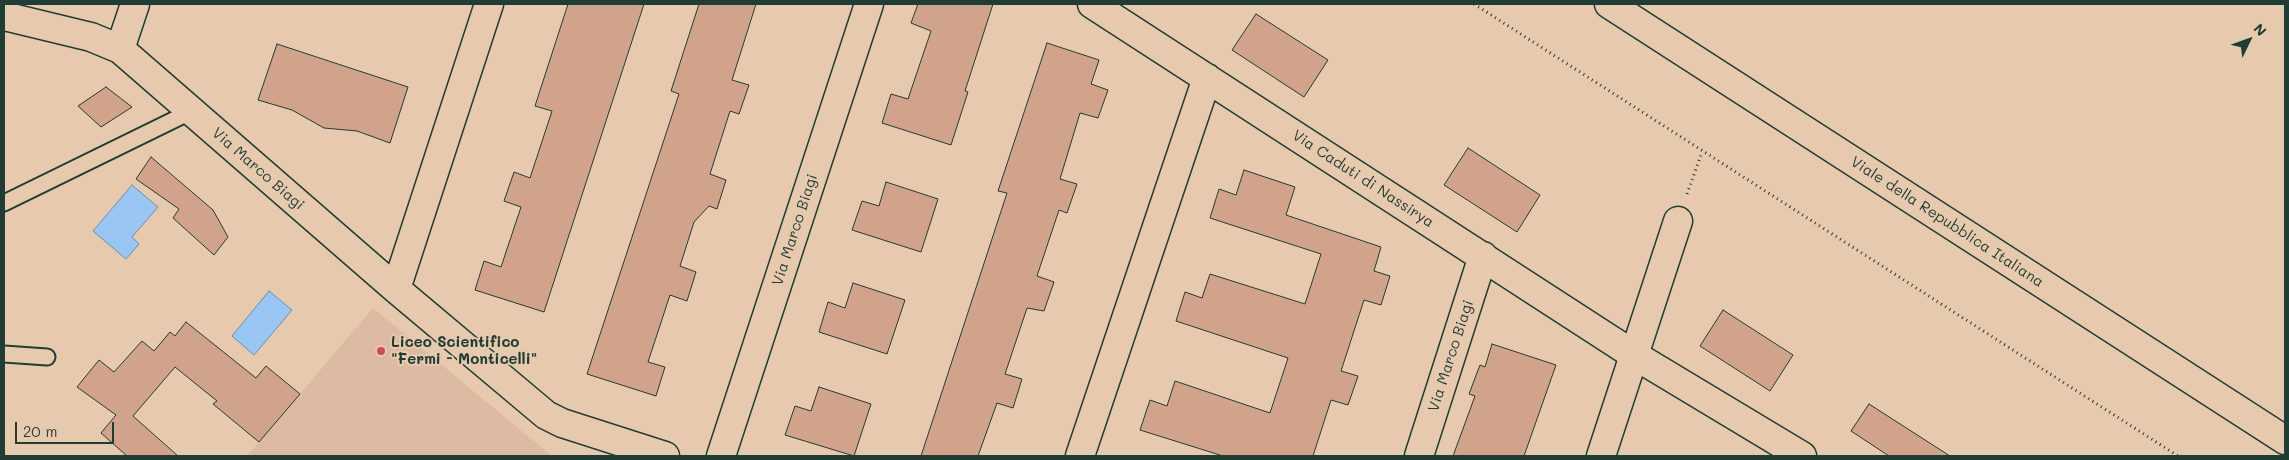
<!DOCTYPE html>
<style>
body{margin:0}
#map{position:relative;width:2289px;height:460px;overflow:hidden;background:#e7caae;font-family:Mali,sans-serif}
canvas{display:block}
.frame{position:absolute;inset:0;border:5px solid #1f3d34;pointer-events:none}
.north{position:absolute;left:2224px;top:15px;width:50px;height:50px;-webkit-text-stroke:4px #e7caae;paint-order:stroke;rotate:48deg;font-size:14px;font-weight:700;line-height:20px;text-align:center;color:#1f3d34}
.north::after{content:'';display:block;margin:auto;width:18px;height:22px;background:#1f3d34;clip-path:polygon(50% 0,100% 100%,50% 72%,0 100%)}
.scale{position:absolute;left:15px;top:422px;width:99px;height:22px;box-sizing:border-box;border:2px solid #1f3d34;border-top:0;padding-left:6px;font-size:15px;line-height:18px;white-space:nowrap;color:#1f3d34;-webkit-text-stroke:4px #e7caae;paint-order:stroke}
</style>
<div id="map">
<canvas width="2289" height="460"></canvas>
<div class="frame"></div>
<div class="north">N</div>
<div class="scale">20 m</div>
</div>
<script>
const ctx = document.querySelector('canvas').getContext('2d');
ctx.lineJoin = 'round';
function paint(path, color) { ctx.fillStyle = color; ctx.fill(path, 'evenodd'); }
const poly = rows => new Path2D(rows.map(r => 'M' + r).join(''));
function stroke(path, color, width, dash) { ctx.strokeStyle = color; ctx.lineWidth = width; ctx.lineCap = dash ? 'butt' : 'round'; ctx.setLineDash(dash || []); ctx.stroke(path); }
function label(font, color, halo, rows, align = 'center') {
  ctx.font = font + ' Mali,sans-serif'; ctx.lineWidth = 4; ctx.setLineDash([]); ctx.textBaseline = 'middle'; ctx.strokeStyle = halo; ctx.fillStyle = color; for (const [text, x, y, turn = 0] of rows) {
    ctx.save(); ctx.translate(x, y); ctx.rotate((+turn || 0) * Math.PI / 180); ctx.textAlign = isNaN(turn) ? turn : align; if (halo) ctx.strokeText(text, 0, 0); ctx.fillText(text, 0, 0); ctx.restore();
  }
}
paint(poly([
 [373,308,552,456,247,456]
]), '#ddbba2');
const water = poly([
 [132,185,158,207,132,237,139,244,126,259,93,231,132,185],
 [269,291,292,310,254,355,232,336,269,291]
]);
paint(water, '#9ac6f3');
stroke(water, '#698fa7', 1);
const building = poly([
 [568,4,644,4,544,312,475,290,484,261,501,267,521,207,504,201,514,172,530,178,552,111,535,106,568,4],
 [699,4,756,4,732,80,749,85,739,114,730,111,710,174,726,180,717,209,709,206,694,222,680,266,696,272,687,301,670,295,648,362,665,367,656,396,587,374,679,94,671,91,699,4],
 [918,4,993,4,965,91,968,92,951,145,882,123,891,94,908,99,931,31,911,23,918,4],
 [1256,14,1328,60,1304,97,1232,50,1256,14],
 [1047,43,1099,60,1091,84,1108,90,1098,118,1080,113,1060,179,1077,184,1067,213,1059,210,1037,276,1054,282,1044,311,1027,308,1005,374,1022,379,1013,408,997,403,978,456,921,456,1007,193,998,191,1047,43],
 [277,44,408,87,390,143,357,131,324,128,292,110,258,100,277,44],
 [106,87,132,107,101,127,78,106,106,87],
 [1468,148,1540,195,1517,232,1444,185,1468,148],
 [151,157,213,210,228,237,214,255,173,218,179,209,136,179,151,157],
 [1244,170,1295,187,1286,215,1381,247,1374,271,1390,276,1381,305,1364,300,1341,371,1358,376,1348,405,1331,400,1313,456,1223,456,1140,430,1150,400,1167,406,1175,381,1270,413,1288,358,1176,321,1185,292,1202,298,1210,274,1305,304,1321,254,1210,218,1219,189,1236,195,1244,170],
 [886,182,938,199,921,252,852,230,862,201,879,206,886,182],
 [853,283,905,300,887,354,819,332,828,302,845,308,853,283],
 [1723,310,1793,355,1770,391,1700,346,1723,310],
 [186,322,256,378,266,366,300,394,259,442,213,404,217,401,175,367,133,416,178,456,127,456,101,433,116,415,77,387,99,360,114,372,142,341,154,351,170,332,175,336,186,322],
 [1492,344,1556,365,1524,456,1453,456,1475,396,1469,394,1480,365,1485,367,1492,344],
 [819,387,871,404,854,456,785,435,795,406,811,411,819,387],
 [1869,404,1950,456,1889,456,1851,431,1869,404]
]);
paint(building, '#d2a38b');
stroke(building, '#1f3d34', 1);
const service = poly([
 [4,203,192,111],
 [4,354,47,357]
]);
const minor = poly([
 [1092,4,1634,355,1802,456],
 [4,16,91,37,120,49,396,289,546,415,562,423,665,456],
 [120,49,135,4],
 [396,289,489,4],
 [721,456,869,4],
 [1080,456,1207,78],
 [1419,456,1483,256],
 [1601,456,1678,221]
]);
const tertiary = poly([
 [1609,4,2285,440]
]);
stroke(service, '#1f3d34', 19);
stroke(minor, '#1f3d34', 31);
stroke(tertiary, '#1f3d34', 31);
stroke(poly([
 [1474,4,2178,456],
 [1687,194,1702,152]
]), '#1f3d34', 3, [1, 4]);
stroke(service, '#e7caae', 15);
stroke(minor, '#e7caae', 28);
stroke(tertiary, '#e7caae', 28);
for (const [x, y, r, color] of [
 [381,351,5,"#d1495b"]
]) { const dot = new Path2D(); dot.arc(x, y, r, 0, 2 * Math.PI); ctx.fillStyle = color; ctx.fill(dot); stroke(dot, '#e7caae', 2); }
label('15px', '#1f3d34', '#e7caae', [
 ["Via Marco Biagi",258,169,41],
 ["Via Caduti di Nassirya",1363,179,33],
 ["Viale della Repubblica Italiana",1947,222,33],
 ["Via Marco Biagi",795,230,-72],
 ["Via Marco Biagi",1451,356,-72]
]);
label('bold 15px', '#1f3d34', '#e7caae', [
 ["Liceo Scientifico",391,342],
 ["\"Fermi - Monticelli\"",391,359]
], 'left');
</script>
